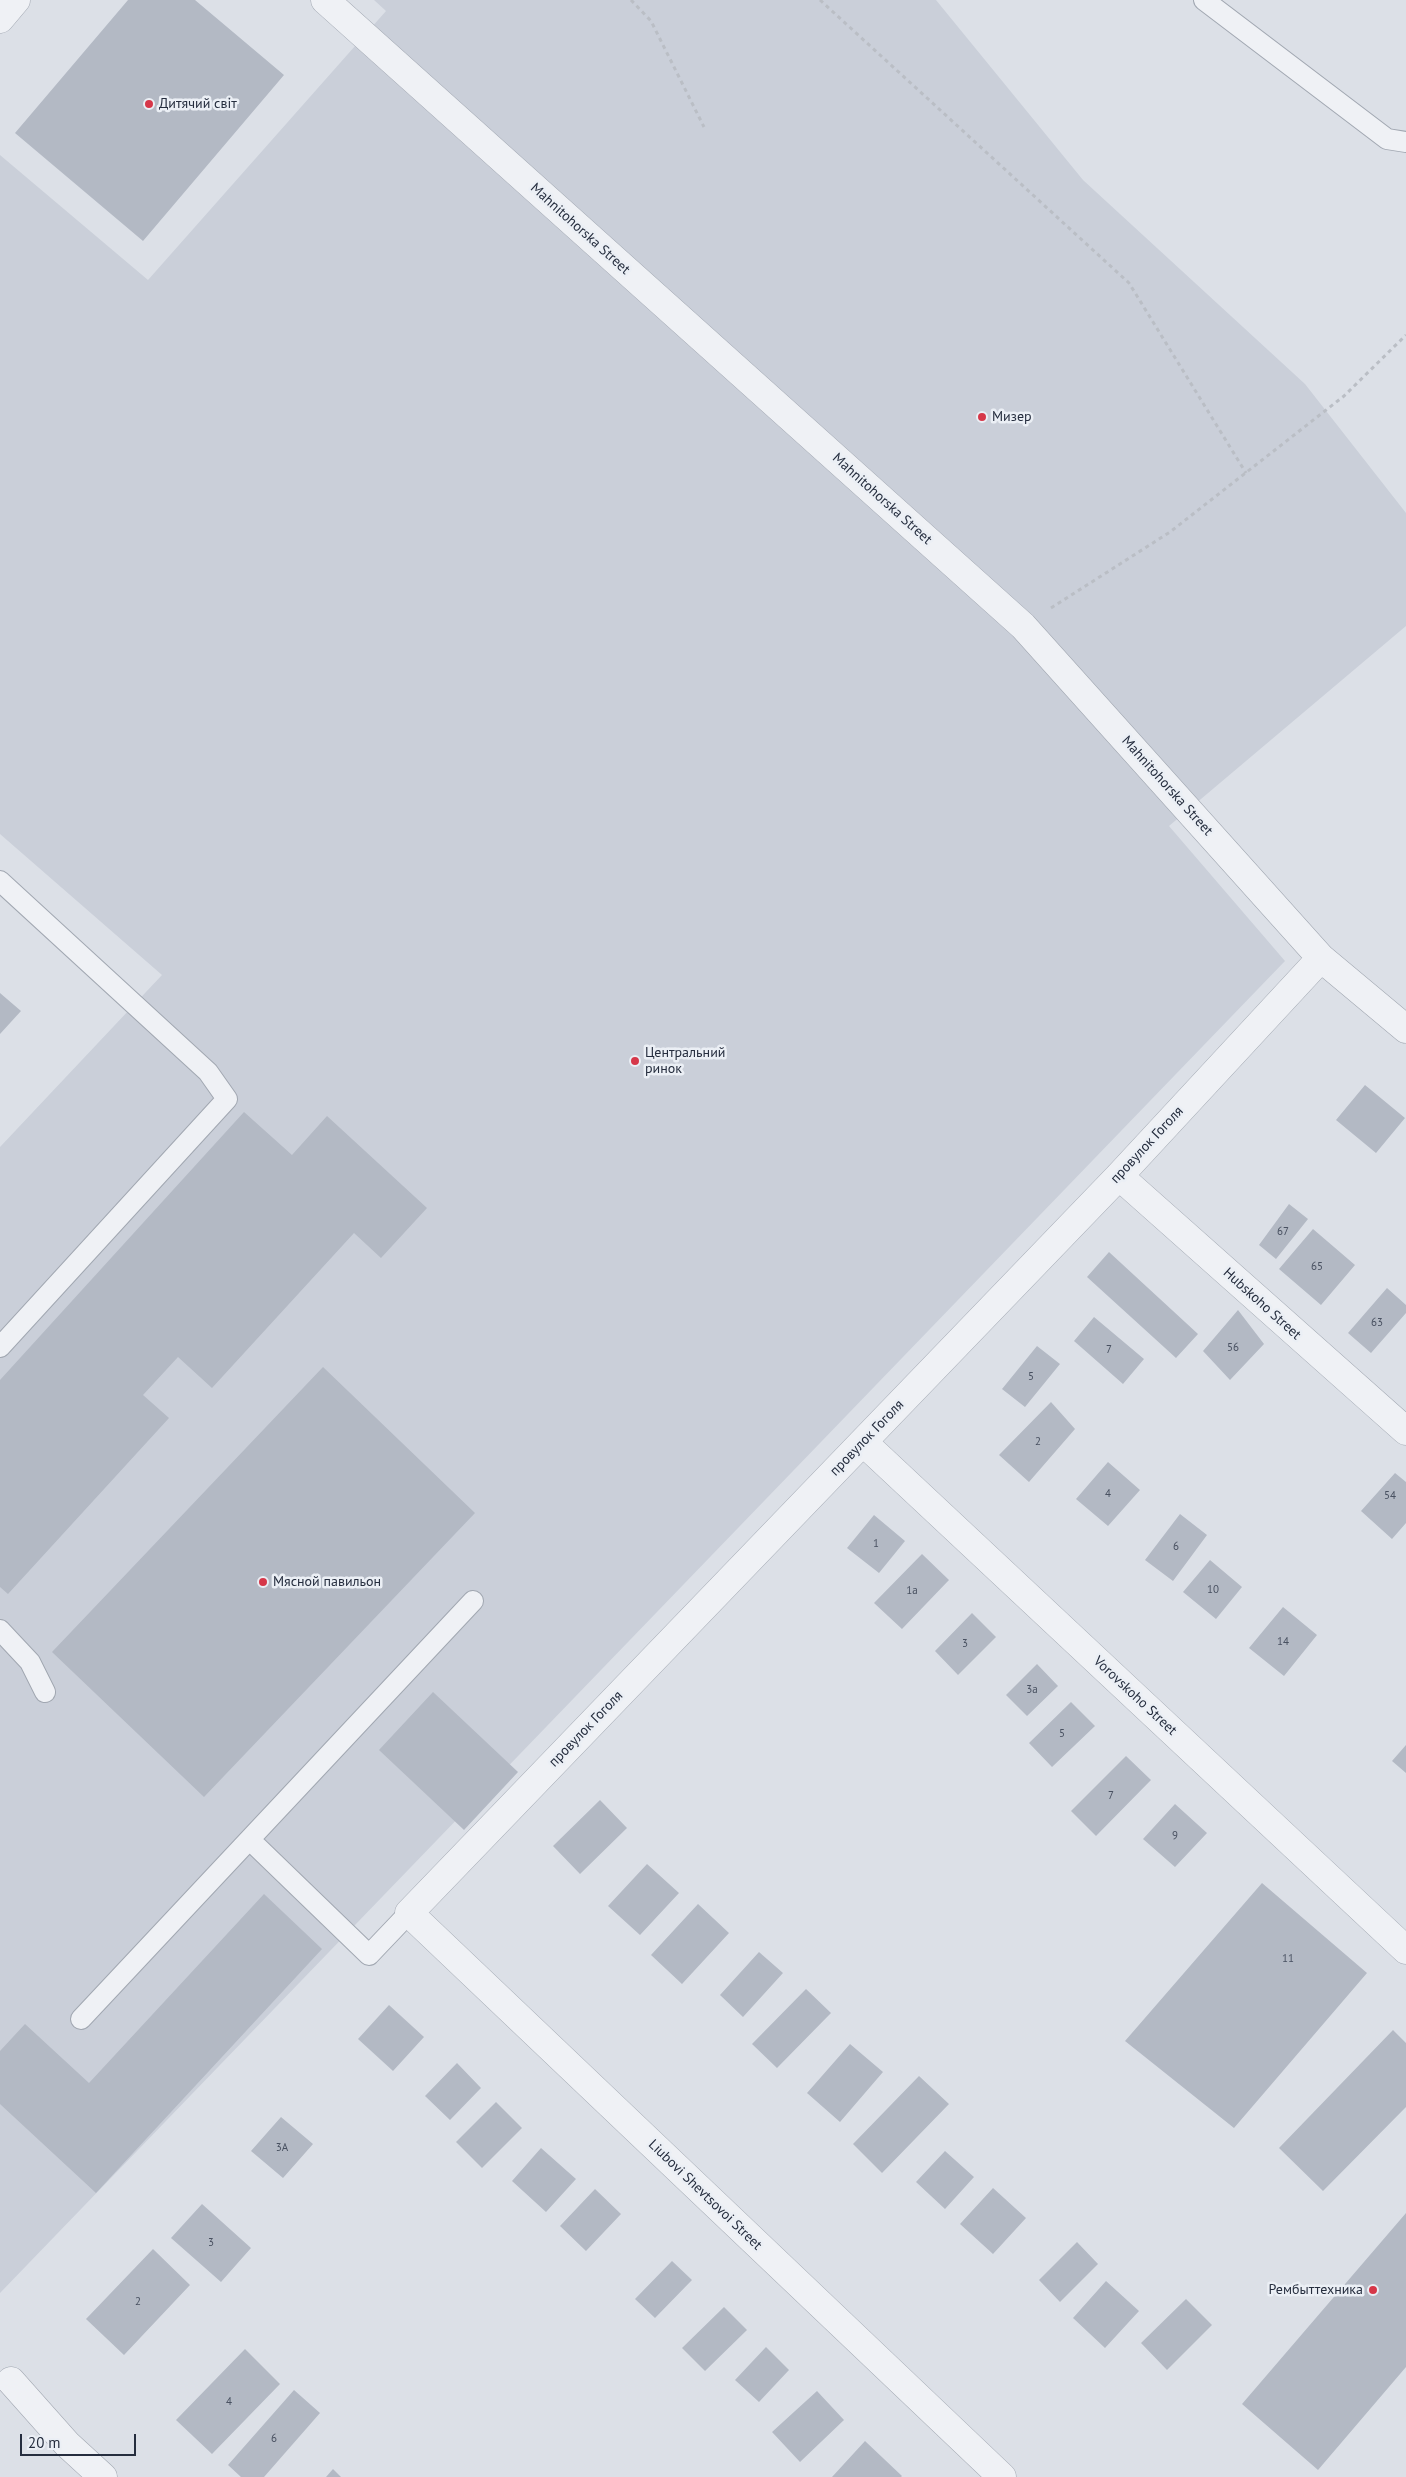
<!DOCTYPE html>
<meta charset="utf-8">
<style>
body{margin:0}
#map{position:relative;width:1406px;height:2477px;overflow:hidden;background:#dce0e7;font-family:"PT Sans",sans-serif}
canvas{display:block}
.scale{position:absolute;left:20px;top:2434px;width:116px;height:22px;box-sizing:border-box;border:2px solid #252d3e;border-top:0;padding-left:6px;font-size:15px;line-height:18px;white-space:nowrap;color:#252d3e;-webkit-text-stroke:4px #ebeff5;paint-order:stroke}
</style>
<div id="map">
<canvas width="1406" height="2477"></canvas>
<div class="scale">20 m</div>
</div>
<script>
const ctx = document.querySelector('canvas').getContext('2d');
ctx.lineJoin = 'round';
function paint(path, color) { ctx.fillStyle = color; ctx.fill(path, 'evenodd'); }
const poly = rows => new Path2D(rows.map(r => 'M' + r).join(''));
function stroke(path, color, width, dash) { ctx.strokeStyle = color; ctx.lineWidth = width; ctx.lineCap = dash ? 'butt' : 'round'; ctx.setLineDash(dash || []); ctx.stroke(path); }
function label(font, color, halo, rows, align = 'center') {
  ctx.font = font + ' "PT Sans",sans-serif'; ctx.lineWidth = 5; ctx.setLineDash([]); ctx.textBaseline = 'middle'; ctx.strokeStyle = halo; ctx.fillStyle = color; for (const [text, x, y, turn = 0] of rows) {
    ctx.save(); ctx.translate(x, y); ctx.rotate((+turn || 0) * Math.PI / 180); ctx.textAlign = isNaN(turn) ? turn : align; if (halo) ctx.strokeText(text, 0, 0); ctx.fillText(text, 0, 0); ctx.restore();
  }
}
paint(poly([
 [374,0,936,0,1083,180,1305,384,1406,513,1406,626,1169,826,1285,961,0,2293,0,1147,162,975,0,834,0,155,148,280,386,11]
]), '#cacfd9');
paint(poly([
 [128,0,195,0,284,75,143,241,15,133],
 [0,993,21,1011,0,1034],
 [1365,1085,1405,1118,1376,1153,1336,1120],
 [244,1112,292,1155,327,1116,427,1208,381,1258,354,1233,212,1388,178,1357,143,1395,169,1418,8,1594,0,1587,0,1380],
 [1289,1204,1308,1219,1276,1259,1259,1245],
 [1313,1229,1355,1265,1321,1305,1279,1269],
 [1109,1252,1198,1334,1176,1358,1087,1277],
 [1387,1288,1406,1305,1406,1313,1371,1353,1348,1333],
 [1238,1310,1264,1344,1230,1380,1203,1351],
 [1094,1317,1144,1359,1123,1384,1074,1341],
 [1037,1346,1060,1364,1025,1407,1002,1389],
 [323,1367,475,1513,204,1797,52,1652],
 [1051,1402,1075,1429,1029,1482,999,1455],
 [1108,1462,1140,1490,1108,1526,1076,1499],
 [1395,1473,1406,1482,1406,1523,1392,1539,1361,1511],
 [1180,1514,1207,1535,1173,1581,1145,1560],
 [874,1515,905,1541,879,1573,847,1548],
 [922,1554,949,1580,902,1629,874,1603],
 [1210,1560,1242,1587,1216,1619,1183,1592],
 [1283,1607,1317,1635,1284,1676,1249,1648],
 [972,1613,996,1637,958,1675,935,1651],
 [1037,1664,1058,1686,1027,1716,1006,1695],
 [433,1692,518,1772,464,1830,379,1750],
 [1071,1702,1095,1726,1052,1767,1029,1743],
 [1406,1745,1406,1773,1392,1761],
 [1126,1756,1151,1780,1096,1836,1071,1811],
 [600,1800,627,1828,580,1874,553,1846],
 [1175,1804,1207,1833,1175,1867,1143,1839],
 [647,1864,679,1893,640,1935,608,1906],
 [1262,1883,1367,1973,1234,2128,1125,2041],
 [264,1894,322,1949,96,2193,0,2104,0,2051,25,2024,89,2083],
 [698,1904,729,1933,682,1984,651,1955],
 [759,1952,783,1973,743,2017,720,1995],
 [806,1989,831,2013,777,2068,752,2044],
 [389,2005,424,2037,393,2071,358,2039],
 [1393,2030,1406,2043,1406,2107,1323,2191,1279,2148],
 [850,2044,883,2072,840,2122,807,2093],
 [457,2063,481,2088,450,2120,425,2096],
 [919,2076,949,2104,882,2173,853,2144],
 [496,2102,522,2128,482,2168,456,2142],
 [281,2117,313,2144,283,2178,251,2151],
 [541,2148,576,2179,546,2212,512,2181],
 [945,2151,974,2177,945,2209,916,2182],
 [993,2188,1026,2218,993,2254,960,2224],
 [595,2189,621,2214,586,2251,560,2226],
 [202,2204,251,2248,221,2282,171,2238],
 [1406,2213,1406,2367,1318,2470,1242,2404],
 [1077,2242,1098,2264,1060,2302,1039,2280],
 [153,2249,190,2285,124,2355,86,2319],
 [672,2261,692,2280,655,2318,635,2299],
 [1106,2281,1139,2311,1105,2348,1073,2318],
 [1186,2299,1212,2325,1167,2370,1141,2343],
 [724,2307,747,2330,705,2371,682,2348],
 [766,2347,789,2370,759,2402,735,2380],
 [245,2349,280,2384,212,2454,176,2420],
 [294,2390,320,2413,264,2477,241,2477,228,2465],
 [817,2391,844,2420,800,2462,772,2432],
 [865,2441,902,2476,901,2477,832,2477],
 [333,2469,341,2477,326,2477]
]), '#b3b9c4');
const service = poly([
 [1204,0,1387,139,1406,142],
 [0,881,208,1072,227,1099,0,1347],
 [0,1630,30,1662,45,1692],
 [250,1840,369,1955,409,1913],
 [81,2019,473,1601]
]);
const minor = poly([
 [325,0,1023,626,1321,958,1406,1029],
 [0,19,16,0],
 [1119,1176,1406,1431],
 [863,1442,1406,1950],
 [11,2381,67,2444,103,2477],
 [1002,2477,409,1913,1119,1176,1321,958]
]);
stroke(service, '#a1a7b1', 22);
stroke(minor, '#a1a7b1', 29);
stroke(poly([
 [631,0,651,21,704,127],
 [820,0,1129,283,1246,473],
 [1051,608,1170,532,1344,396,1406,335]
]), '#babec5', 3, [4, 4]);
stroke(service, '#eff1f5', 20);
stroke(minor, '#eff1f5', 28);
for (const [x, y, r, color] of [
 [149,104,5,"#d63749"],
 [982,417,5,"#d63749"],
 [635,1061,5,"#d63749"],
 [263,1582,5,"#d63749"],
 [1373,2290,5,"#d63749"]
]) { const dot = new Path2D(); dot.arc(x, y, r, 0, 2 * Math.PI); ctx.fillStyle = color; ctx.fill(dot); stroke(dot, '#ebeff5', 2); }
label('11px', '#485060', null, [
 ["67",1283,1232],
 ["65",1317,1267],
 ["63",1377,1323],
 ["56",1233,1348],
 ["7",1109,1350],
 ["5",1031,1377],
 ["2",1038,1442],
 ["4",1108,1494],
 ["54",1390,1496],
 ["1",876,1544],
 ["6",1176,1547],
 ["10",1213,1590],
 ["1а",912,1591],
 ["14",1283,1642],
 ["3",965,1644],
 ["3а",1032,1690],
 ["5",1062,1734],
 ["7",1111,1796],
 ["9",1175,1836],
 ["11",1288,1959],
 ["3А",282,2148],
 ["3",211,2243],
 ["2",138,2302],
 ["4",229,2402],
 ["6",274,2439]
]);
label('14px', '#252d3e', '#ebeff5', [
 ["Дитячий світ",159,104],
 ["Мизер",992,417],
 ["Центральний",645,1053],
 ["ринок",645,1069],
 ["Мясной павильон",273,1582],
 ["Рембыттехника",1363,2290,"right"]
], 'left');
label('14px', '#252d3e', '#ebeff5', [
 ["Mahnitohorska Street",580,229,42],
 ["Mahnitohorska Street",882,499,42],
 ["Mahnitohorska Street",1167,786,48],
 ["провулок Гоголя",1147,1145,-47],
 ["Hubskoho Street",1262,1304,42],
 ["провулок Гоголя",867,1438,-46],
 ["Vorovskoho Street",1135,1696,43],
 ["провулок Гоголя",586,1729,-46],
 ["Liubovi Shevtsovoi Street",705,2195,44]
]);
</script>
